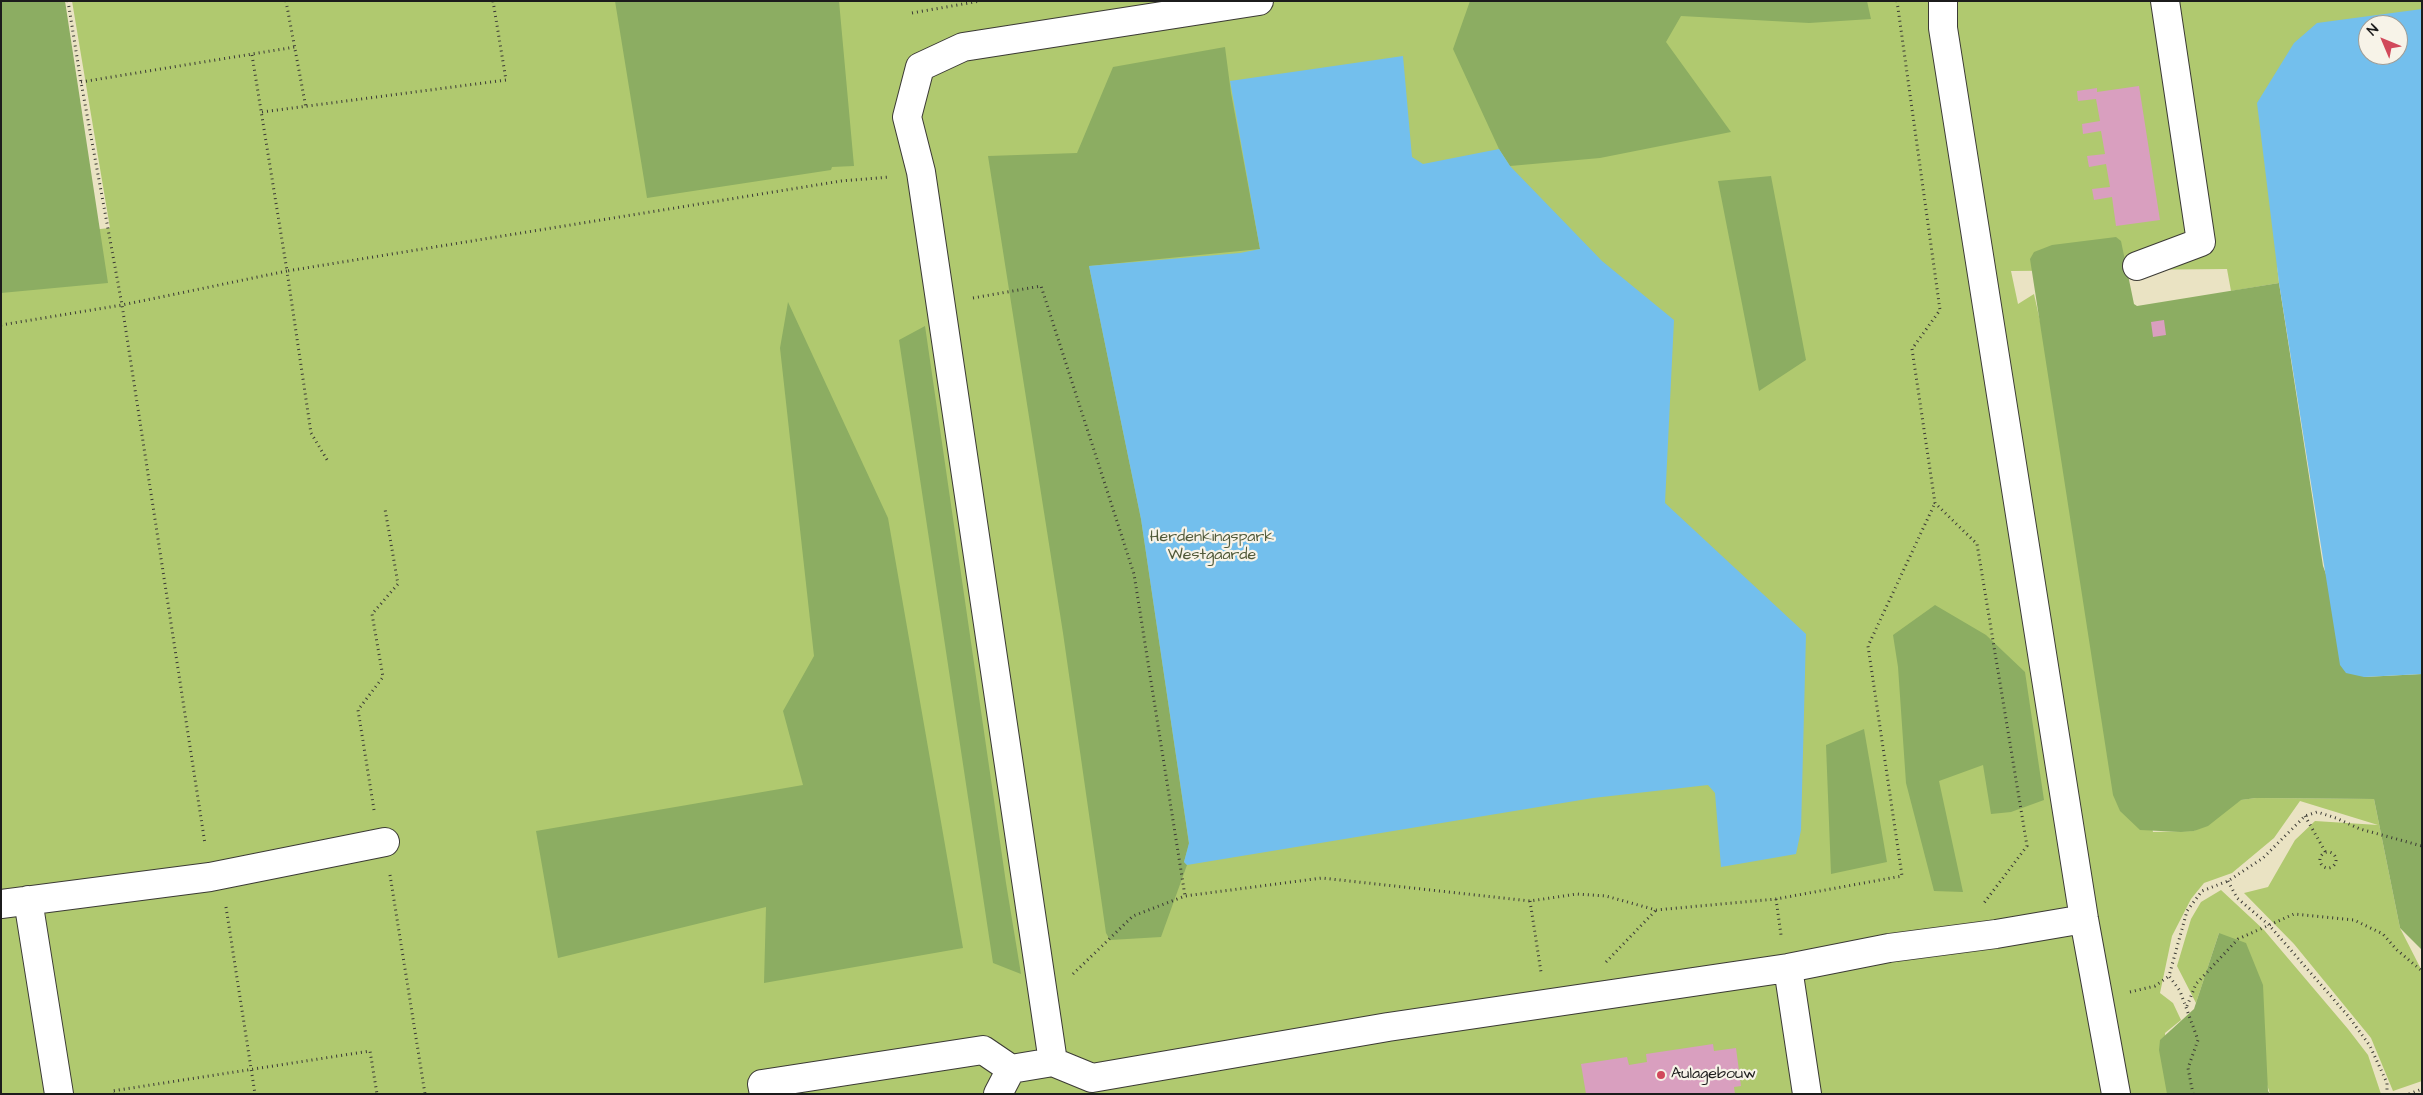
<!DOCTYPE html>
<style>
body{margin:0}
#map{position:relative;width:2423px;height:1095px;overflow:hidden;background:#eae3c3;font-family:"Architects Daughter",sans-serif}
canvas{display:block}
.frame{position:absolute;inset:0;border:2px solid #1c1c1c;pointer-events:none}
.north{position:absolute;left:2358px;top:15px;width:50px;height:50px;box-sizing:border-box;background:#f7f3e8;border:1px solid #9f9d96;border-radius:50%;rotate:315deg;font-size:14px;font-weight:700;line-height:20px;text-align:center;color:#1c1c1c}
.north::after{content:'';display:block;margin:auto;width:18px;height:22px;background:#d1495b;clip-path:polygon(50% 0,100% 100%,50% 72%,0 100%)}
</style>
<div id="map">
<canvas width="2423" height="1095"></canvas>
<div class="frame"></div>
<div class="north">N</div>
</div>
<script>
const ctx = document.querySelector('canvas').getContext('2d');
ctx.lineJoin = 'round';
function paint(path, color) { ctx.fillStyle = color; ctx.fill(path, 'evenodd'); }
const poly = rows => new Path2D(rows.map(r => 'M' + r).join(''));
function stroke(path, color, width, dash) { ctx.strokeStyle = color; ctx.lineWidth = width; ctx.lineCap = dash ? 'butt' : 'round'; ctx.setLineDash(dash || []); ctx.stroke(path); }
function label(font, color, halo, rows, align = 'center') {
  ctx.font = font + ' "Architects Daughter",sans-serif'; ctx.lineWidth = 4.5; ctx.setLineDash([]); ctx.textBaseline = 'middle'; ctx.strokeStyle = halo; ctx.fillStyle = color; for (const [text, x, y, turn = 0] of rows) {
    ctx.save(); ctx.translate(x, y); ctx.rotate((+turn || 0) * Math.PI / 180); ctx.textAlign = isNaN(turn) ? turn : align; if (halo) ctx.strokeText(text, 0, 0); ctx.fillText(text, 0, 0); ctx.restore();
  }
}
paint(poly([
 [72,1,2422,1,2422,159,2277,264,2279,283,2231,291,2227,269,2011,271,2018,304,2034,294,2153,832,2194,831,2240,800,2256,798,2374,799,2400,928,2422,971,2422,1081,2393,1091,2371,1038,2294,944,2244,893,2268,887,2295,840,2315,821,2378,825,2300,801,2274,838,2232,873,2204,883,2191,899,2172,936,2160,993,2173,1003,2181,1020,2165,1033,2168,1094,1,1094,1,239,110,228],
 [2368,25,2398,25,2398,55,2368,55],
 [2221,890,2264,930,2348,1029,2368,1055,2381,1094,2270,1094,2219,933,2196,1003,2177,966,2191,919,2201,902]
]), '#b0c96f');
paint(poly([
 [1,1,65,1,108,283,1,293],
 [615,1,839,1,854,166,832,167,831,170,647,198],
 [1470,1,1867,1,1871,19,1809,23,1681,16,1666,42,1731,132,1600,158,1510,166,1499,149,1453,49],
 [1225,47,1231,93,1260,249,1089,266,1141,519,1189,844,1184,862,1187,865,1161,937,1110,940,1106,933,1063,633,988,156,1077,153,1113,67],
 [1771,176,1806,360,1759,391,1718,181],
 [2116,237,2121,241,2134,304,2137,306,2279,283,2323,566,2364,677,2422,674,2422,950,2400,928,2374,799,2256,798,2241,800,2208,826,2194,831,2181,832,2140,830,2120,811,2113,795,2030,259,2034,252,2052,245],
 [788,302,888,518,963,948,764,983,766,907,558,958,536,831,803,785,783,711,814,656,780,348],
 [925,326,1006,883,1021,974,993,963,899,340],
 [1935,605,1986,635,2025,672,2044,800,2011,812,1991,814,1983,765,1939,781,1963,892,1934,891,1906,783,1898,667,1893,635],
 [1864,729,1887,862,1831,874,1826,745],
 [2219,933,2246,943,2263,985,2268,1091,2270,1094,2167,1094,2159,1050,2160,1040,2194,1009]
]), '#8cad62');
paint(poly([
 [2422,9,2422,674,2364,677,2346,673,2340,665,2279,283,2257,103,2294,43,2317,23],
 [2368,25,2398,25,2398,55,2368,55],
 [1403,56,1412,157,1423,164,1499,149,1510,166,1602,261,1674,320,1665,503,1806,634,1801,830,1796,854,1721,867,1715,793,1708,785,1593,798,1187,865,1184,862,1189,843,1141,519,1089,266,1240,253,1260,249,1230,81]
]), '#73bfed');
paint(poly([
 [2139,86,2160,220,2116,226,2112,197,2094,200,2092,189,2110,187,2106,164,2089,167,2087,156,2105,154,2101,131,2083,134,2082,124,2100,121,2096,99,2078,101,2077,91,2097,88,2097,92],
 [2164,320,2166,335,2153,337,2151,322],
 [1713,1044,1714,1051,1736,1048,1741,1086,1734,1087,1735,1094,1586,1094,1581,1064,1627,1057,1629,1065,1647,1062,1646,1054]
]), '#d99fbf');
const minor = poly([
 [1943,1,1943,28,2084,919,2116,1094],
 [2137,266,2201,242,2165,1],
 [28,900,59,1094],
 [1,904,210,877,385,842],
 [1788,968,1807,1094],
 [1053,1062,921,172,907,117,920,67,963,47,1259,1],
 [764,1094,762,1084,983,1050,1011,1069],
 [998,1094,1011,1069,1053,1062,1092,1078,1388,1027,1788,968,1889,948,1996,934,2084,919]
]);
stroke(minor, '#3b3a35', 30);
stroke(poly([
 [68,1,81,82,122,305,205,844],
 [286,1,306,108],
 [1897,1,1940,310,1912,349,1935,503,1977,544,2027,846,1984,903],
 [912,13,980,1],
 [252,55,287,271,841,181,890,177],
 [81,82,295,47],
 [262,112,506,80,493,1],
 [973,298,1041,286,1134,574,1185,896],
 [1,325,122,305,287,271,311,433,329,463],
 [374,810,358,710,383,677,372,614,398,584,385,509],
 [2305,816,2326,853],
 '2320 860a8 8 0 1 1 16 0a8 8 0 1 1-16 0Z',
 [390,875,425,1094],
 [2228,881,2237,898,2269,925,2349,1017,2370,1046,2387,1083,2387,1094],
 [1776,899,1781,935],
 [1530,901,1541,972],
 [226,907,255,1094],
 [1606,962,1656,910],
 [1073,974,1133,916,1185,896,1322,878,1530,901,1577,894,1606,896,1656,910,1776,899,1902,876,1868,646,1935,503],
 [2130,992,2155,986,2169,976],
 [2187,1006,2196,984,2238,939,2294,914,2354,920,2383,934,2397,950,2422,971],
 [113,1094,112,1091,370,1051,377,1094],
 [2193,1094,2188,1068,2198,1040,2180,991,2169,976,2187,911,2202,891,2228,881,2263,858,2305,816,2317,812,2336,818,2360,829,2422,846],
 [2409,1094,2422,1089]
]), '#3b3a35', 3, [1, 4]);
stroke(minor, '#fff', 28);
for (const [x, y, r, color] of [
 [1661,1075,5,"#d1495b"]
]) { const dot = new Path2D(); dot.arc(x, y, r, 0, 2 * Math.PI); ctx.fillStyle = color; ctx.fill(dot); stroke(dot, '#f7f3e8', 2); }
label('16px', '#505939', '#f7f3e8', [
 ["Herdenkingspark",1212,538],
 ["Westgaarde",1212,556]
]);
label('16px', '#1c1c1c', '#f7f3e8', [
 ["Aulagebouw",1671,1075]
], 'left');
</script>
